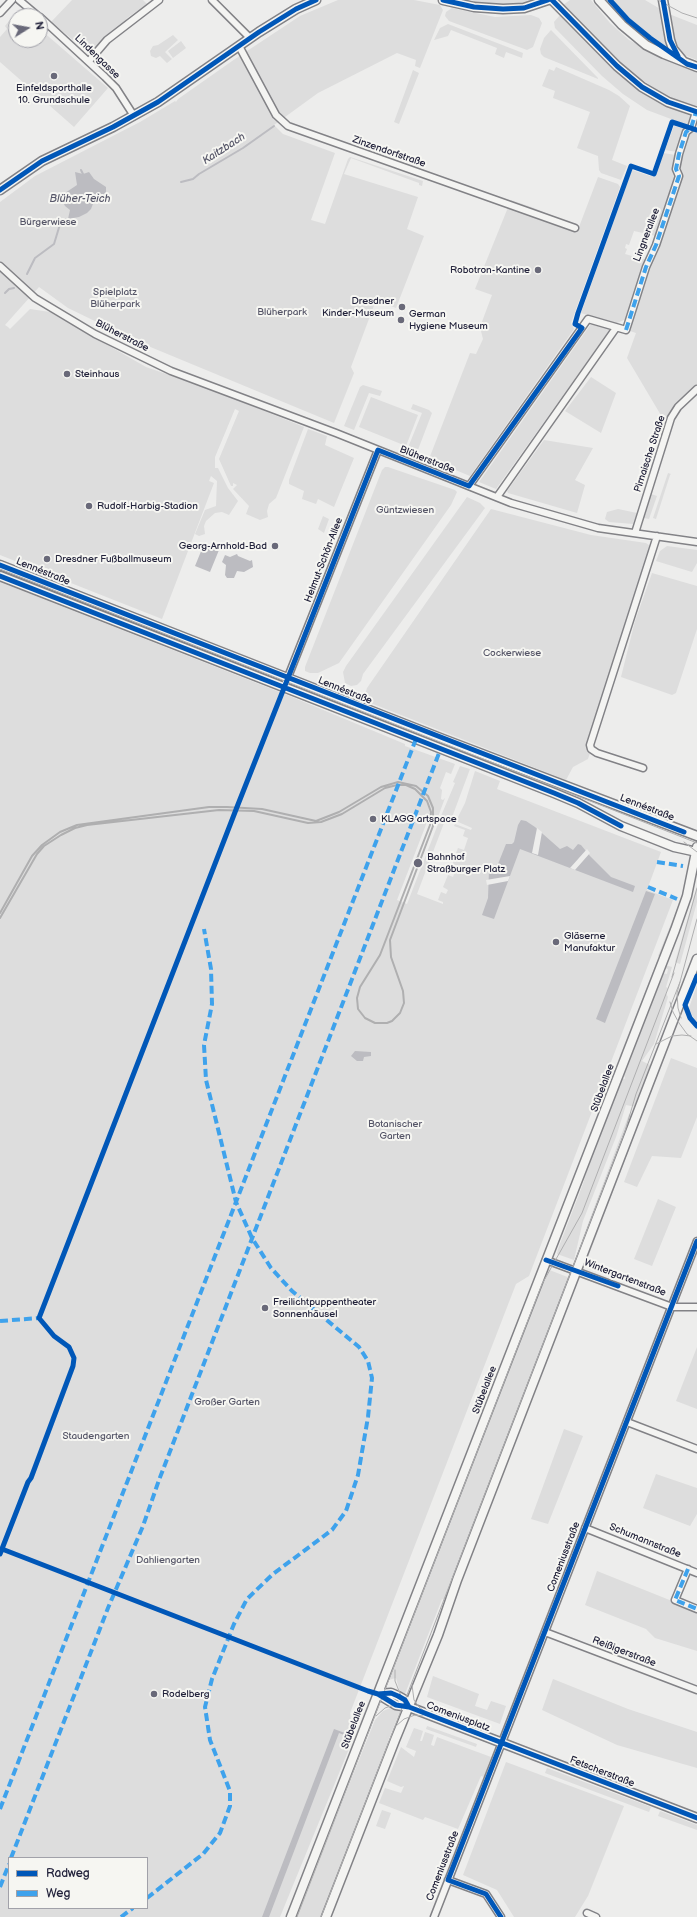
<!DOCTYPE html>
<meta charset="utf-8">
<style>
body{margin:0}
#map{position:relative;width:697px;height:1917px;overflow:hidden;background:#ededec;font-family:"Balsamiq Sans",sans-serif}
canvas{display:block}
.legend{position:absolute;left:8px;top:1857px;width:140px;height:52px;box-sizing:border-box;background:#f6f6f2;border:1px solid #a1a1a9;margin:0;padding:5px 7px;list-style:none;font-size:12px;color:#22223b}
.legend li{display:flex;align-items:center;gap:8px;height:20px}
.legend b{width:20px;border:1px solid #a1a1a9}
.north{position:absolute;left:8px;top:8px;width:40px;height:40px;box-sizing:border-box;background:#f6f6f2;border:1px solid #a1a1a9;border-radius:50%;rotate:79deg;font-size:11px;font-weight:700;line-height:16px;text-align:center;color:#22223b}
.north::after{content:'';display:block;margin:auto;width:14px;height:18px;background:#696979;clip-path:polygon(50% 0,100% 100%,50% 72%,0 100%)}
</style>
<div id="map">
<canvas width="697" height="1917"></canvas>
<ul class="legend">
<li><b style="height:5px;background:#0057b8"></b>Radweg</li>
<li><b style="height:5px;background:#3ea2ec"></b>Weg</li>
</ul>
<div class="north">N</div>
</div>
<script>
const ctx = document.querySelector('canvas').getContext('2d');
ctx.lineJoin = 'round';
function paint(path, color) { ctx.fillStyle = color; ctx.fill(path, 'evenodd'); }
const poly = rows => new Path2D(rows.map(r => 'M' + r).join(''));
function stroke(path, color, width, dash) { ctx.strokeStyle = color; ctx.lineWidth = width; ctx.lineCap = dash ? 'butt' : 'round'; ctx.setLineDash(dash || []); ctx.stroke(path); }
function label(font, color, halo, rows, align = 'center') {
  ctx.font = font + ' "Balsamiq Sans",sans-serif'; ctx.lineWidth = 4; ctx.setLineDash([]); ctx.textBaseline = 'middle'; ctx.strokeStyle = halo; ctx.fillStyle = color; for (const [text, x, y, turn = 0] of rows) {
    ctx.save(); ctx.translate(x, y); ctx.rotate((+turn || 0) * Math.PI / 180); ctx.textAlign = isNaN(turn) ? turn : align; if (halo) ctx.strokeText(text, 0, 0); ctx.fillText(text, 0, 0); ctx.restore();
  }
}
paint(poly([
 [72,0,143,0,147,4,127,18,124,23,89,53,51,22],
 [338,0,414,0,440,5,443,10,420,68,415,66,416,60,397,53,318,93,274,125,283,134,335,153,311,220,325,224,348,159,350,157,423,181,422,186,419,185,419,183,351,158,344,174,418,197,407,229,424,236,396,308,376,300,351,367,354,373,334,423,136,341,68,308,39,287,5,325,8,327,10,329,30,309,50,312,146,367,210,389,304,427,276,498,269,504,267,511,268,517,260,520,246,514,249,506,233,489,237,485,233,483,233,486,231,486,219,459,239,411,235,409,215,457,215,468,218,468,228,488,238,501,229,515,222,512,215,513,206,521,204,526,205,534,199,536,195,534,205,510,216,506,217,481,211,476,209,481,214,483,162,619,0,555,0,202,35,176,140,122,175,101,176,102,178,99,235,59,300,16],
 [473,0,532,0,527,3,508,5,473,3,471,1],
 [570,0,591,0,610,23,629,40,672,63,697,72,697,107,667,96,633,74,615,58,563,5],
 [611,0,645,0,662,10,669,49,656,41,638,27],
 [452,8,495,17,531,15,539,18,542,23,533,47,527,50,449,21,445,16,446,12],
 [669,14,697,25,697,60,682,54,678,49,674,43],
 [560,15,619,75,650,98,690,116,690,124,687,125,647,110,623,94,602,76,555,28,554,22],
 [15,20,16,40,40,40,41,30,108,88,74,127,0,62,0,37,7,29,5,26,9,21,12,24],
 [448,24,523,53,522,58,506,52,504,58,495,54,497,48,451,30,448,36,434,40,440,28],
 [551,30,598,78,598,79,544,57,541,54,540,49,544,38],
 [173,35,178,40,165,52,172,59,167,63,160,56,156,58,151,56,150,51,153,46,158,45],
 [181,41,186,48,173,58,168,51],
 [556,67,609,90,619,96,630,106,612,160,627,166,621,180,601,173,599,170,598,156,577,148,590,112,553,98,555,91,542,86,549,69,554,71],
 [413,70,419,73,399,124,394,122],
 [674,126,686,129,677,152,665,150],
 [690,131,697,133,697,385,672,409,665,421,662,419,662,417,627,358,636,333,630,331,632,320,648,267,681,176,678,165],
 [354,135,377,144,376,146,379,147,379,145,389,149,388,153,383,155,351,144],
 [663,153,676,155,674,162,676,176,656,236,634,231,629,245,626,244,625,248,627,249,625,254,646,260,626,319,615,324,581,313,632,170,650,176,651,175,655,176],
 [598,177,618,184,620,187,571,323,574,329,470,476,429,459,470,353,476,354,483,339,480,327,492,295,475,289,511,200,534,208,579,227],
 [591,324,610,329,611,332,605,337,496,489,479,482],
 [591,377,616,393,601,433,565,411],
 [363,385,382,391,380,396,369,393,354,430,344,426,360,387],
 [371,397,418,415,406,446,359,427],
 [413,404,429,410,432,413,416,455,407,450,422,413,411,409],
 [308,429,327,436,325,445,354,458,334,507,318,499,316,504,302,499,304,491,289,484,289,480],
 [544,440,593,448,575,480,585,485,577,513,508,493,507,491],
 [385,467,388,467,455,490,457,492,451,505,339,663,318,673,310,673,305,671,305,667,382,470],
 [668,473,671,474,670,475,656,519,653,518],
 [651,494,657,496,649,519,644,518],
 [467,497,480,503,485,508,363,674,361,681,357,685,351,686,345,683,343,672,346,666],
 [491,509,591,535,646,543,650,546,586,745,590,753,588,759,573,767,566,780,368,702,365,695,367,688],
 [618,509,637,513,633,524,609,522,605,519,607,512],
 [323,516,329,519,324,533,318,529],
 [667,546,697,550,697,563,692,572,656,561,660,551],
 [652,573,697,586,697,629,676,693,672,695,621,677,635,621],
 [0,582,292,697,405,744,405,746,455,764,451,774,446,772,440,788,442,790,441,799,443,800,445,798,435,825,427,822,397,900,407,904,440,819,450,823,449,824,444,823,417,894,443,904,443,902,438,900,441,892,446,894,448,890,443,887,448,875,453,877,455,872,450,870,455,858,460,859,461,855,456,853,458,848,464,850,468,838,463,836,465,830,454,826,455,824,471,830,472,828,456,821,465,803,475,771,500,781,497,789,661,852,647,890,673,900,529,1276,516,1284,350,1713,353,1739,280,1917,0,1917],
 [9,1858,147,1858,147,1908,9,1908],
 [460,766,470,769,451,820,441,816,455,783,453,782],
 [697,886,697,902,680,964,675,962],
 [685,889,679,909,660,957,658,956],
 [657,961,659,962,627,1045,619,1058],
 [665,965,672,967,666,987,668,988,666,993,668,997,654,1044,642,1061,650,1065,659,1047,636,1107,626,1105,616,1137,583,1221,574,1260,557,1254,558,1249,583,1184,590,1159,622,1078,625,1079,625,1077,623,1076,662,973,667,974,668,969,664,968],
 [697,985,697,1023,689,1010,690,1005],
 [669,1042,670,1042,587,1260,585,1260],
 [671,1058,697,1068,697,1117,681,1158,652,1156,637,1187,624,1182],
 [629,1114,633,1115,584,1243,582,1240],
 [658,1199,676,1207,652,1266,634,1259],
 [547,1269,570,1278,446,1600,442,1599,405,1694,403,1694,400,1692,396,1678,388,1680,544,1274],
 [697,1347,697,1409,676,1401],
 [564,1429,583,1436,548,1524,531,1519],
 [656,1474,697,1488,697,1514,690,1526,643,1508],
 [597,1571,697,1611,697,1651,655,1638,646,1629,585,1605],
 [433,1676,479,1694,475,1706,487,1710,491,1701,506,1706,500,1724,427,1697],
 [553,1679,628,1709,697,1732,697,1768,617,1745,542,1710],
 [393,1707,400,1711,388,1741,391,1742,323,1917,296,1917,375,1720,383,1711],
 [427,1726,477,1744,476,1747,426,1729],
 [414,1728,423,1731,420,1741,422,1741,425,1732,434,1735,431,1745,434,1746,437,1737,491,1757,484,1777,481,1776,458,1829,425,1817,423,1820,379,1803,385,1788,401,1793,404,1786,401,1787,387,1781,401,1747,414,1757,416,1751,406,1747],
 [506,1762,624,1806,588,1896,575,1917,514,1917,497,1890,463,1875],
 [547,1768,651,1807,649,1812,545,1773],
 [382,1810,391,1813,385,1829,376,1826],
 [660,1811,697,1825,697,1830,658,1816]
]), '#ddd');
paint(poly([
 [75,172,83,174,89,172,94,179,106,187,106,196,105,201,97,199,94,201,91,209,87,213,79,217,68,219,70,210,65,206,62,200,62,195,77,185],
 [204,544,219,550,210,572,195,566],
 [237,554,238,556,250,561,252,560,253,567,244,572,237,571,234,578,227,578,225,575,226,565,222,562,225,555,230,557],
 [521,820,526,821,535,827,560,849,567,846,573,850,578,844,581,845,590,856,611,877,635,886,633,892,520,849,494,919,482,915,488,898,489,870,491,867,498,864,506,844,512,844,514,842,518,825],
 [646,891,655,894,605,1023,596,1019],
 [355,1051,371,1052,371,1056,364,1057,363,1061,357,1061,351,1056],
 [334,1729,353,1736,352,1738,339,1733,269,1917,262,1917]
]), '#bcbcc1');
paint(poly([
 [537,828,542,832,538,855,532,853],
 [587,849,590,853,575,870,570,868],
 [510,876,508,881,487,885,486,880]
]), '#ededec');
stroke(poly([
 [81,170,83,174],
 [181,182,193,179,199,174,243,148,274,126],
 [27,274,35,258,54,244,61,221,68,219],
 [5,293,9,289,14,288]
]), '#bcbcc1', 2);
const minor = poly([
 [19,0,38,16],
 [212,0,250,38],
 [0,13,12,0],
 [40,17,105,77,116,88,134,116],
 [239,46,276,115,288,126,575,228],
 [89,61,107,40,159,0],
 [0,266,35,298,95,334,171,371,336,433,511,503,598,528,697,542],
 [469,486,588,319,626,330,646,267,656,245,679,176,676,169,679,154,686,132,691,128,696,112],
 [497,497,616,328],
 [635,533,671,418,678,407,697,389],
 [284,687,378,450],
 [643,768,597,753,591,749,590,745,657,536],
 [546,1260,672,1307,697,1307],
 [627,1422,697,1449],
 [585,1528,697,1573],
 [688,1569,675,1600,697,1609],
 [545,1632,697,1690],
 [448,1880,486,1894,501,1917],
 [587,1913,596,1917],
 [434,1917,697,1241]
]);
const major = poly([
 [443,0,474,7,503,9,524,8,548,0],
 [552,0,617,66,642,87,668,102,697,112],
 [599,0,622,25,646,45,664,54,697,67],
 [663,0,670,40,673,49,683,61],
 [0,190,42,161,113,127,158,102,259,32,296,9,316,0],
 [0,565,443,739,697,836],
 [0,576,554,793,578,803,621,826,674,847,697,852],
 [378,1694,396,1705,409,1707,697,1818],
 [378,1694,391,1693,398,1696,405,1700,409,1707],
 [291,1917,675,930,687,896,697,847],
 [326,1917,395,1740,438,1635,457,1580,697,959]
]);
stroke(minor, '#828286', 9);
stroke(major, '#828286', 11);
stroke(minor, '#f4f4f2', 6);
stroke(major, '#f4f4f2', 8);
stroke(poly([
 [658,0,682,13,697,18],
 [0,569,697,843],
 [684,842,697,852],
 [672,977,697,888],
 [670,1002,673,1012,679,1023,687,1034,697,1041],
 [681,1018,678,1008,677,993,697,919],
 [656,1044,672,1036,682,1035,691,1036],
 [395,1670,395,1681,401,1696,409,1707,420,1713,697,1819],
 [412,1685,414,1700,419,1707,427,1713],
 [376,1716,385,1708,391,1706,401,1705,408,1707],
 [396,1726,404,1719,415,1715,423,1716],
 [297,1917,542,1284,582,1213,674,973],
 [321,1917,572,1269,625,1131,636,1094,680,982]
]), '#afafb0', 1);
stroke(poly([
 [0,913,32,856,42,845,60,832,77,825,209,807,227,807,262,809,316,821,339,812,381,787,398,782,416,786,428,796,433,808,433,826,390,940,391,957,403,991,404,1003,400,1013,392,1021,387,1023,375,1023,365,1018,358,1009,357,998,360,987,380,955,430,825,431,812,427,801,415,789,406,785,397,785,385,788,342,814,321,822,308,823,254,811,219,810,87,825,75,828,61,835,44,846,37,854,0,918]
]), '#afafb0', 2);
stroke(poly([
 [626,330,646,267,656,245,679,176,676,169,679,154,686,132,691,128,696,112],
 [657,862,683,866],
 [648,887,677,899],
 [0,1321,39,1318],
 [688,1569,675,1600,697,1609],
 [0,1809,416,739],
 [11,1858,108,1608,143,1526,159,1480,441,748],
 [0,1887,9,1864],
 [147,1898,203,1854,220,1833,230,1806,230,1791,210,1740,205,1707,212,1679,234,1624,247,1599,273,1574,332,1530,346,1511,358,1475,368,1417,372,1378,368,1361,359,1347,292,1291,271,1268,252,1238,236,1202,206,1080,204,1045,212,1004,211,969,204,929],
 [121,1917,133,1908]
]), '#3ea2ec', 4, [8, 4]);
stroke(poly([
 [443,0,474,7,503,9,524,8,548,0],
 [552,0,617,66,642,87,668,102,697,112],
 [610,0,628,20,650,38,687,64,697,67],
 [663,0,670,40,678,56],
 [0,190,42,161,113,127,158,102,259,32,296,9,316,0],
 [0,565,684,832],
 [0,576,554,793,578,803,621,826],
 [697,976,685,1005,690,1018,697,1026],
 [546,1260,618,1286],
 [39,1318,237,807,378,450,469,486,582,328,575,324,578,313,631,166,654,174,672,122,697,130],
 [2,1549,368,1691,378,1694,391,1693,398,1696,405,1700,409,1707],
 [0,1554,28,1482,31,1478,73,1366,74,1358,69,1347,54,1336,39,1318],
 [378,1694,396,1705,409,1707,697,1818],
 [501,1917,486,1894,448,1880,697,1241]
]), '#0057b8', 5);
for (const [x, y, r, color] of [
 [54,76,4,"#696979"],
 [538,270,4,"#696979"],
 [402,307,4,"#696979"],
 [401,320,4,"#696979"],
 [67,374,4,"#696979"],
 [89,506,4,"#696979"],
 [275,546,4,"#696979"],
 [47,559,4,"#696979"],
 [373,819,4,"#696979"],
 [418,863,5,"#696979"],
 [556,942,4,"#696979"],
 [265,1308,4,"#696979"],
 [154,1694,4,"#696979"]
]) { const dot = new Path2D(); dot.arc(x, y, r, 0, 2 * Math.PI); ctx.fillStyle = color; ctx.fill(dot); stroke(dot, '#f6f6f2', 1.5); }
label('10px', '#22223b', '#f6f6f2', [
 ["Lindengasse",97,57,44],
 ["Zinzendorfstraße",389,152,19],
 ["Lingnerallee",647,235,-69],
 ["Blüherstraße",122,336,27],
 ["Pirnaische Straße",650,454,-72],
 ["Blüherstraße",427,460,22],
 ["Helmut-Schön-Allee",324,560,-69],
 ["Lennéstraße",43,572,22],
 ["Lennéstraße",345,691,22],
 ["Lennéstraße",647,808,21],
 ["Stübelallee",603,1088,-70],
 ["Wintergartenstraße",625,1278,21],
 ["Stübelallee",485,1390,-69],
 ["Schumannstraße",645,1541,22],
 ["Comeniusstraße",564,1557,-69],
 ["Reißigerstraße",624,1652,21],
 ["Comeniusplatz",458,1717,21],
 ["Stübelallee",354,1725,-69],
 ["Fetscherstraße",602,1772,21],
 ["Comeniusstraße",443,1866,-69]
]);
label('10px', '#22223b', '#f6f6f2', [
 ["Einfeldsporthalle",54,88,"center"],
 ["10. Grundschule",54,100,"center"],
 ["Robotron-Kantine",530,270,"right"],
 ["Dresdner",394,301,"right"],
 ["Kinder-Museum",394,313,"right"],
 ["German",409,314],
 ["Hygiene Museum",409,326],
 ["Steinhaus",75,374],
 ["Rudolf-Harbig-Stadion",97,506],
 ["Georg-Arnhold-Bad",267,546,"right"],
 ["Dresdner Fußballmuseum",55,559],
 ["KLAGG artspace",381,819],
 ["Bahnhof",427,857],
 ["Straßburger Platz",427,869],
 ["Gläserne",564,936],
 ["Manufaktur",564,948],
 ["Freilichtpuppentheater",273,1302],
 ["Sonnenhäusel",273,1314],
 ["Rodelberg",162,1694]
], 'left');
label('10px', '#565668', '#f6f6f2', [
 ["Bürgerwiese",48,222],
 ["Spielplatz",115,292],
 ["Blüherpark",115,304],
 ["Blüherpark",282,312],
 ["Güntzwiesen",405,510],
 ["Cockerwiese",512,653],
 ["Botanischer",395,1124],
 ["Garten",395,1136],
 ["Großer Garten",227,1402],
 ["Staudengarten",96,1436],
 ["Dahliengarten",168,1560]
]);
label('italic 11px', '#575769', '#f6f6f2', [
 ["Kaitzbach",224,149,-33],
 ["Blüher-Teich",80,199]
]);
</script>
